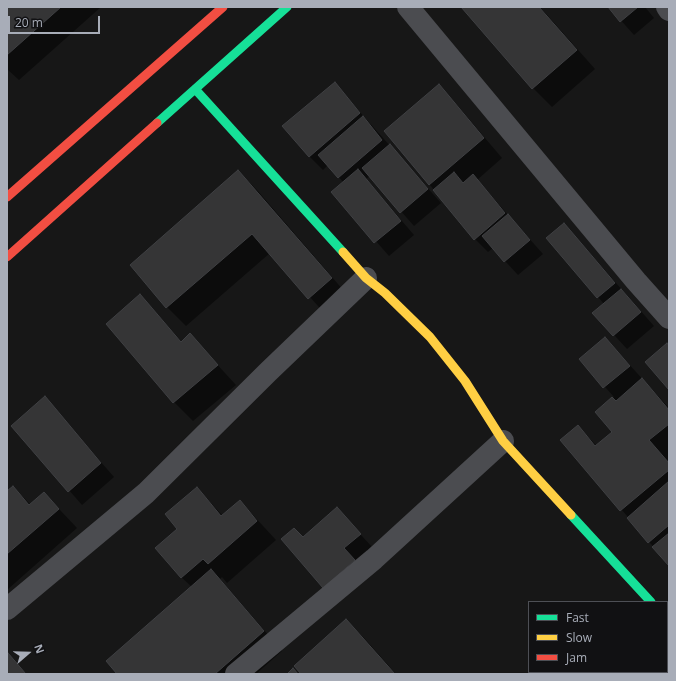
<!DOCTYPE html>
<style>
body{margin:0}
#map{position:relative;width:676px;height:681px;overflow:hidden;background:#171717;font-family:"Open Sans",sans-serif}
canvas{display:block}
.frame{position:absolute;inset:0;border:8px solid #a8adb8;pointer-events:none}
.legend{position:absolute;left:528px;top:601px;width:140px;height:72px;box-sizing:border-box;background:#111113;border:1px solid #4d4f55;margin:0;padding:5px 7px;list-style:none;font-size:12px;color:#a8adb8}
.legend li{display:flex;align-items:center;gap:8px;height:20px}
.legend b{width:20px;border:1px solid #4d4f55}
.north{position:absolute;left:8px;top:633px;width:40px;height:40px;-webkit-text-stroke:3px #111113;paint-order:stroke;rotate:70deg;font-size:11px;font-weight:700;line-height:16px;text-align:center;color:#a8adb8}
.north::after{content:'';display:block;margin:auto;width:14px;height:18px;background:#a8adb8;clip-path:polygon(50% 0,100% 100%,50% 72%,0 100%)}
.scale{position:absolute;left:8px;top:16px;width:92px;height:18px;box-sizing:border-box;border:2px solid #a8adb8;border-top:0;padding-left:5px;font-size:12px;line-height:14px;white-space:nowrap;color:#a8adb8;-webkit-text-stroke:3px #111113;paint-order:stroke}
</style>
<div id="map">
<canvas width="676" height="681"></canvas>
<div class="frame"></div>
<ul class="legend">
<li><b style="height:5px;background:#16e098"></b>Fast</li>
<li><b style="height:5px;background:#ffcf43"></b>Slow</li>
<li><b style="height:5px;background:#f24e42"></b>Jam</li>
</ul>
<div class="north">N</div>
<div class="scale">20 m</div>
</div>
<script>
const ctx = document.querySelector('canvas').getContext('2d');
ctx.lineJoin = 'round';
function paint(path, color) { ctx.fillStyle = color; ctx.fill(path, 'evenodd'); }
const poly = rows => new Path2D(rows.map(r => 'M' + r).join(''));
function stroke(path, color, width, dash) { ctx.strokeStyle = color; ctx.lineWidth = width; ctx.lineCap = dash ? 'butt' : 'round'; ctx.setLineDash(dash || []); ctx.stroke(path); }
paint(poly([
 [7,7,101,7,19,80,7,69],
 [463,7,540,7,595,69,552,107,533,88],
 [609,7,645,7,654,18,634,35],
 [334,83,441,203,414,226,370,176,366,179,414,235,389,256,333,192,344,183,328,165,323,170,309,156],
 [438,86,457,105,502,158,477,180,543,254,518,275,493,248,488,252,475,239,385,131],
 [238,171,257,190,350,298,328,317,270,253,186,326,167,307,131,265],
 [564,224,654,326,627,349,594,313,604,304,598,297],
 [140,295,182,342,190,335,236,385,193,421,174,402,107,324],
 [605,338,669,408,669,565,562,440,578,427,597,446,613,432,596,412,614,397,580,359],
 [45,398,114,477,82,505,13,426],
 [13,487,31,505,44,493,77,528,7,590,7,493],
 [197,488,223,516,240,501,276,540,227,583,222,577,220,579,282,651,256,674,118,674,192,587,181,577,178,529],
 [337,509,373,548,324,587,303,538],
 [346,620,365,639,396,674,303,674],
 [8,654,21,668,27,674,7,674]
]), '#0007');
const building = poly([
 [7,7,61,7,7,55,7,7],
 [461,7,539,7,577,50,532,89,461,7],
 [608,7,638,7,620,22,608,7],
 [335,82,360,113,309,157,282,126,335,82],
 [439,84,484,138,429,185,384,131,439,84],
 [363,116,382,140,338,178,318,155,363,116],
 [390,144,428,189,400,213,362,168,390,144],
 [358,169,401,221,374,243,331,192,358,169],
 [238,170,332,278,308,299,252,234,166,308,130,265,238,170],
 [454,172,463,183,473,174,505,213,474,240,433,190,454,172],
 [508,214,530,240,504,262,482,236,508,214],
 [564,223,615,283,597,298,546,238,564,223],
 [621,289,641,312,613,336,592,313,621,289],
 [140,294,181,342,190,333,218,365,173,403,106,324,140,294],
 [605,337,630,366,603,388,579,359,605,337],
 [667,343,669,346,669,390,645,362,667,343],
 [642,378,669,410,669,424,649,440,669,463,669,470,620,511,560,440,578,425,595,446,612,432,595,412,612,397,616,401,642,378],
 [45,396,101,463,68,492,11,426,45,396],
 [669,481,669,525,648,543,627,518,669,481],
 [13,486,29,505,44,492,59,509,7,554,7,491,13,486],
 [197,487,221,516,240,500,257,521,208,564,203,559,181,578,155,548,177,529,165,514,197,487],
 [337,507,361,534,344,548,355,560,323,588,281,539,294,528,303,537,337,507],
 [669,533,669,566,652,547,669,533],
 [211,569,264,631,215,674,117,674,106,661,211,569],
 [346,619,395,674,301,674,294,666,346,619],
 [8,653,26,674,7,674,8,653],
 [293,668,298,674,287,674,293,668]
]);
paint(building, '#353536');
stroke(building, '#3f4043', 1);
stroke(poly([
 [408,7,636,281,669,318],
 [667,7,669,10],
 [7,609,146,493,268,372,366,278],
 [667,620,669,622],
 [236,674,374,559,503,441],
 [571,674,573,672]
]), '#4b4c50', 22);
stroke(poly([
 [195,89,343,252],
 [157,123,287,7],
 [571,515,651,602]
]), '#16e098', 9);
stroke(poly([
 [343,252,366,278,385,293,430,337,465,381,503,441,571,515]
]), '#ffcf43', 9);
stroke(poly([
 [7,197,223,7],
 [7,257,157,123]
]), '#f24e42', 9);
</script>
